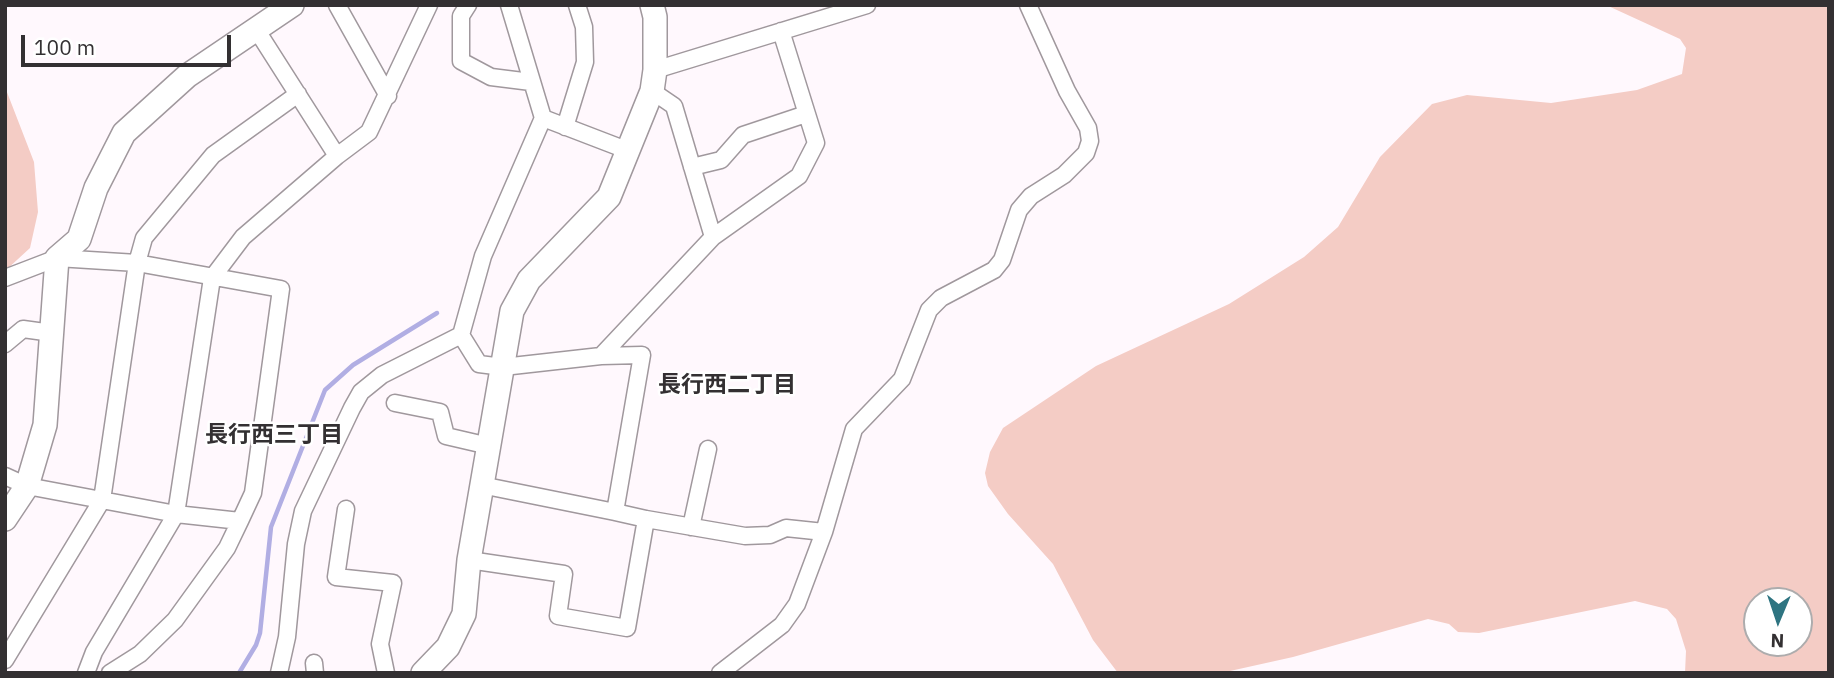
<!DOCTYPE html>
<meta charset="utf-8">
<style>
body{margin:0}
#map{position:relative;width:1834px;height:678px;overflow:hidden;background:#fff8fd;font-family:"IBM Plex Sans",sans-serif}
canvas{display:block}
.frame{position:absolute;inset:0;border:7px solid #333032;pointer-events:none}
.north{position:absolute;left:1743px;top:587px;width:70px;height:70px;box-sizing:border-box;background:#fff;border:2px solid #adacad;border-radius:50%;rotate:182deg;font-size:19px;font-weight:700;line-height:28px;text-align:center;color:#333032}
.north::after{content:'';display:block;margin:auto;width:24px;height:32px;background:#2e7481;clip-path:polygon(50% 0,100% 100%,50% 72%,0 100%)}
.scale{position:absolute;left:21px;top:35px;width:210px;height:32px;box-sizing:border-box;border:4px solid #333032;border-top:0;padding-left:9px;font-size:21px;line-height:24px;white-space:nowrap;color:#333032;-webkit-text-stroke:5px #fff;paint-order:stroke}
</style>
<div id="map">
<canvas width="1834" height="678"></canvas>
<div class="frame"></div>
<div class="north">N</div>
<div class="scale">100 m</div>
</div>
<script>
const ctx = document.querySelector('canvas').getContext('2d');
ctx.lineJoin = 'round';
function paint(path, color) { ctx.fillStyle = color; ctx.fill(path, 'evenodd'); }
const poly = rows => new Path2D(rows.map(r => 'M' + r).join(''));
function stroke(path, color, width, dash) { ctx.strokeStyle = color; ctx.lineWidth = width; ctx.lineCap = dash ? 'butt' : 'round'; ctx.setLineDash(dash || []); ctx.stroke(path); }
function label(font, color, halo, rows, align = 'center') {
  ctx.font = font + ' "IBM Plex Sans","Noto Sans JP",sans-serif'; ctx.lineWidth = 5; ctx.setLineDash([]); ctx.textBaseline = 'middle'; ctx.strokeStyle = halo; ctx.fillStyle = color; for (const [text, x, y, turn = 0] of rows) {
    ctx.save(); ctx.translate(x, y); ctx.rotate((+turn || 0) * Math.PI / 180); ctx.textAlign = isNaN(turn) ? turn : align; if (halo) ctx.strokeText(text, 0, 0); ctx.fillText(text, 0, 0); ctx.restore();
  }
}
paint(poly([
 [1606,5,1829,5,1829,673,1685,673,1686,651,1676,619,1667,609,1635,601,1479,633,1458,632,1449,624,1428,619,1293,657,1221,673,1118,673,1093,640,1053,564,1008,514,988,486,985,473,990,452,1003,428,1096,366,1229,304,1304,257,1338,227,1380,157,1432,104,1467,95,1551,103,1637,90,1682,74,1686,48,1680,39],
 [1757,601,1799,601,1799,643,1757,643],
 [5,87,34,162,38,212,30,248,5,271]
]), '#f4ccc5');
stroke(poly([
 [239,673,256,645,260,633,271,527,325,390,353,365,437,313]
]), '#b1aee3', 4.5);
const street = poly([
 [337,5,388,96],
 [468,5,461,16,461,61,491,77,531,82],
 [256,29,337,156],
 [655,70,867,5],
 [652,91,674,106,713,237],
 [543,118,629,151],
 [565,127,585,62,584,27,577,5],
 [692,167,721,160,743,135,806,114],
 [5,278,57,258,137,263,281,289,253,493,240,521,227,548,175,620,140,654,110,673],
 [461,335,479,364,503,367,601,356,642,355,615,512,481,485],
 [5,344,23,329,52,333],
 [601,356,713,237,799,176,816,143,781,31],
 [395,403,440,412,446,436,489,446],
 [5,476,27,486,176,514,240,521],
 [346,509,336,577,393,583,380,644,386,673],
 [646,519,745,536,770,535,786,528,824,532],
 [691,527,708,449],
 [469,560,564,574,558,616,627,628,646,519,615,512],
 [5,660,102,500,137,263,144,238,213,155,298,94],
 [314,663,315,673],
 [86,673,94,652,176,514,212,278,243,237,337,156,369,132,429,5],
 [279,673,287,637,296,544,303,511,352,408,361,392,382,375,461,335,483,256,543,118,509,5],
 [720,673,782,625,797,604,824,532,854,429,902,379,929,310,941,298,994,270,1002,260,1019,210,1031,196,1064,175,1086,153,1090,141,1088,128,1067,91,1028,5]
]);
const secondary = poly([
 [5,519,27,486,45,425,57,258,79,239,96,188,124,133,187,76,292,5],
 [423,673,448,647,464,614,469,560,512,311,529,280,609,197,652,91,655,70,655,17,652,5]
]);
stroke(street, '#a0989d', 19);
stroke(secondary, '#a0989d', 26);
stroke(street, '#fff', 16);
stroke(secondary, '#fff', 23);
label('bold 23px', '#333032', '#fff', [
 ["長行西二丁目",727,385],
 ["長行西三丁目",274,435]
]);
</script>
